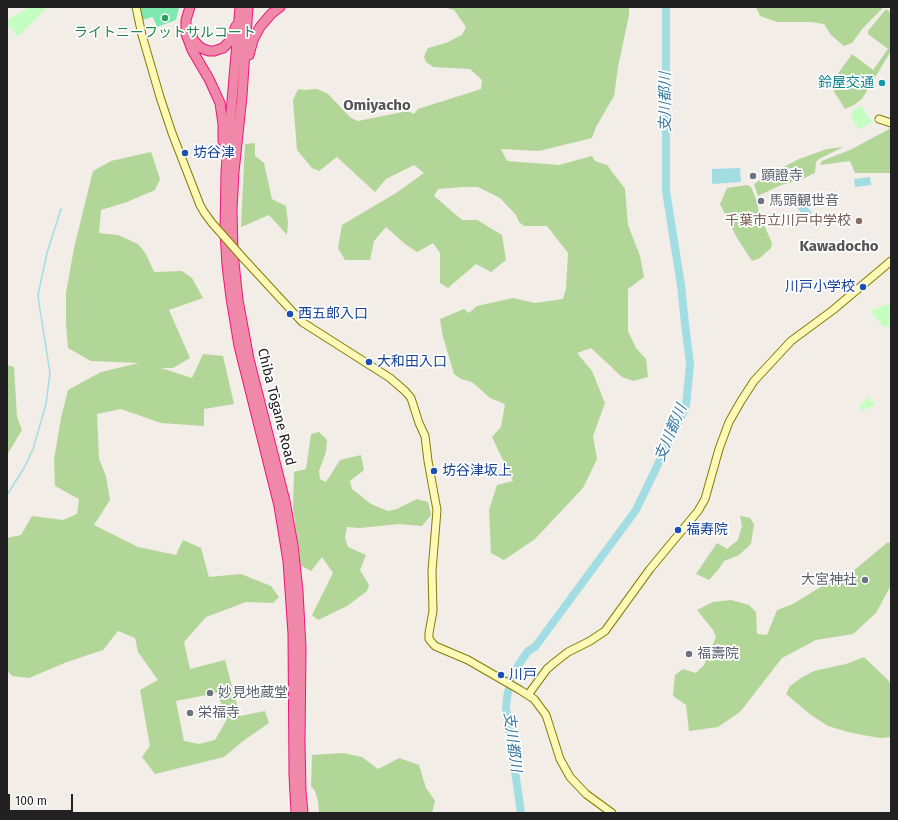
<!DOCTYPE html>
<meta charset="utf-8">
<style>
body{margin:0}
#map{position:relative;width:898px;height:820px;overflow:hidden;background:#f2ede7;font-family:"Fira Sans",sans-serif}
canvas{display:block}
.frame{position:absolute;inset:0;border:8px solid #212121;pointer-events:none}
.scale{position:absolute;left:8px;top:794px;width:65px;height:18px;box-sizing:border-box;border:2px solid #212121;border-top:0;padding-left:5px;font-size:12px;line-height:14px;white-space:nowrap;color:#212121;-webkit-text-stroke:3px #fff;paint-order:stroke}
</style>
<div id="map">
<canvas width="898" height="820"></canvas>
<div class="frame"></div>
<div class="scale">100 m</div>
</div>
<script>
const ctx = document.querySelector('canvas').getContext('2d');
ctx.lineJoin = 'round';
function paint(path, color) { ctx.fillStyle = color; ctx.fill(path, 'evenodd'); }
const poly = rows => new Path2D(rows.map(r => 'M' + r).join(''));
function stroke(path, color, width, dash) { ctx.strokeStyle = color; ctx.lineWidth = width; ctx.lineCap = dash ? 'butt' : 'round'; ctx.setLineDash(dash || []); ctx.stroke(path); }
function label(font, color, halo, rows, align = 'center') {
  ctx.font = font + ' "Fira Sans","Noto Sans JP",sans-serif'; ctx.lineWidth = 3.5; ctx.setLineDash([]); ctx.textBaseline = 'middle'; ctx.strokeStyle = halo; ctx.fillStyle = color; for (const [text, x, y, turn = 0] of rows) {
    ctx.save(); ctx.translate(x, y); ctx.rotate((+turn || 0) * Math.PI / 180); ctx.textAlign = isNaN(turn) ? turn : align; if (halo) ctx.strokeText(text, 0, 0); ctx.fillText(text, 0, 0); ctx.restore();
  }
}
paint(poly([
 [444,7,629,7,629,15,618,67,614,96,596,127,592,138,539,151,501,149,507,161,559,165,592,156,595,161,607,165,625,189,628,225,640,256,644,277,628,289,628,331,636,348,646,359,648,377,633,381,622,377,591,348,577,353,592,371,605,403,593,436,597,459,583,488,535,539,504,560,491,553,489,510,497,485,513,481,492,437,501,427,505,404,490,398,472,382,461,379,454,374,443,337,440,319,464,309,469,313,477,306,513,298,535,303,563,299,566,289,568,253,547,226,524,226,519,222,516,215,500,198,478,187,462,187,438,189,434,196,462,220,477,220,502,235,506,260,491,272,476,264,448,288,440,283,440,253,433,243,417,252,405,244,386,227,374,241,370,260,345,260,338,248,342,225,396,193,424,173,414,165,386,179,375,192,337,157,319,171,312,168,297,150,293,100,298,89,305,90,317,89,328,94,351,118,358,121,408,111,414,114,418,109,481,89,482,80,470,69,433,67,426,62,424,57,428,48,446,43,462,35,466,27,454,10],
 [756,7,884,7,863,28,852,43,844,46,831,35,824,24,811,22,777,22,760,16],
 [886,9,891,13,891,51,862,99,854,105,845,109,830,85,852,54,873,70,888,49,868,34,868,31],
 [891,128,891,173,855,173,850,161,820,165,822,161,852,149],
 [255,143,255,156,264,163,272,199,286,206,288,223,287,235,269,215,241,227,245,144],
 [843,147,819,159,816,162,815,173,800,180,781,185,758,196,754,184,764,177,799,159,827,149],
 [151,152,160,179,155,190,127,202,101,210,99,233,118,235,138,244,146,254,154,272,182,271,192,278,203,298,169,310,190,358,173,368,161,368,192,378,203,354,223,356,234,404,204,409,204,426,161,423,121,409,97,414,99,459,106,476,110,500,94,525,138,547,176,555,183,540,201,548,209,577,241,574,271,586,279,597,273,603,246,602,206,617,184,642,190,669,225,660,240,716,265,711,269,723,243,741,224,757,155,774,142,757,150,746,140,690,158,680,138,652,135,638,118,631,103,650,67,662,29,678,12,676,7,670,7,538,21,535,32,516,63,520,77,514,79,499,55,486,54,460,61,418,68,390,101,372,139,363,91,361,68,348,66,323,66,293,74,248,93,171,111,161],
 [217,693,227,719,215,740,199,744,184,741,176,701],
 [747,185,751,187,756,199,760,216,772,243,771,248,760,258,752,261,737,238,720,204,727,188],
 [7,365,14,367,17,417,22,430,7,455],
 [319,432,327,440,326,452,319,471,320,479,326,482,340,460,361,455,364,470,350,481,352,489,371,504,388,511,397,509,417,499,428,502,431,515,422,526,399,524,360,528,347,527,345,538,348,547,366,555,360,570,369,585,367,591,347,606,318,620,312,615,333,573,322,557,311,571,300,565,299,548,293,510,294,472,306,469,311,434],
 [740,516,750,518,754,524,751,544,739,555,724,561,718,570,709,580,696,574,717,543,727,549,738,540,742,526],
 [888,542,891,544,891,585,876,613,853,634,816,640,782,658,740,712,718,727,689,731,686,705,673,696,675,675,683,669,696,673,704,665,716,637,713,630,697,610,713,602,731,600,749,605,756,612,757,634,767,635,777,610,793,604,824,585,852,572],
 [864,657,889,681,891,686,891,737,881,738,868,736,848,732,828,726,811,715,786,694,790,686,801,678,814,671,846,664],
 [343,753,362,757,378,769,399,758,419,765,426,788,435,801,432,813,319,813,318,801,315,791,311,786,312,755]
]), '#b2d598');
paint(poly([
 [29,7,48,7,18,37,7,24,7,20],
 [861,106,872,122,860,129,856,127,851,115,854,110],
 [888,304,891,308,891,325,885,327,882,326,872,313,872,310],
 [869,397,875,405,862,411,860,405]
]), '#c4ffc1');
paint(poly([
 [139,7,179,7,176,20,157,27,153,17,142,20]
]), '#7ee8b1');
paint(poly([
 [740,168,741,182,712,184,712,169],
 [870,177,871,185,855,187,854,179],
 [802,200,812,213,805,218,795,205]
]), '#a3dde4');
stroke(poly([
 [7,495,24,468,33,449,46,404,50,373,39,303,38,295,47,253,61,209]
]), '#a3dde4', 1.5);
stroke(poly([
 [521,813,506,708,507,697,511,679,519,664,528,651,535,647,636,510,686,406,690,364,685,324,681,285,666,191,666,7]
]), '#a3dde4', 8);
const secondary = poly([
 [136,7,142,35,160,97,172,133,200,205,204,212,212,223],
 [879,119,891,123],
 [243,258,302,322,390,378,405,391,411,398,419,423,425,436,428,461,437,510,432,571,433,611,429,633,429,639,435,646,468,660,520,690,534,699,546,715,560,759,570,777,586,794,612,813],
 [528,695,547,669,554,663,568,652,590,641,605,631,650,569,698,511,705,499,719,449,729,422,741,401,754,381,791,341,833,310,891,261]
]);
const highway = poly([
 [190,7,186,20,186,34,192,50,209,79,220,103,223,124,223,141],
 [240,7,226,171,225,231,227,265,231,298,239,346,279,506,288,561,293,634,294,775,296,813],
 [248,7,242,96,234,172,232,210,233,253,238,300,249,359,285,501,293,545,298,591,301,648,300,742,301,791,303,813],
 [191,33,194,41,201,48,209,51,214,51,223,48,230,41,236,26],
 [249,55,253,40,260,27,271,14,280,7]
]);
stroke(secondary, '#807d00', 9);
stroke(highway, '#ed177c', 11);
stroke(secondary, '#fff9b8', 7);
stroke(highway, '#f088a9', 9);
const secondaryBridge = poly([
 [212,223,243,258]
]);
stroke(secondaryBridge, '#807d00', 9, []);
stroke(secondaryBridge, '#fff9b8', 7);
for (const [x, y, r, color] of [
 [165,18,4,"#2e9e5b"],
 [882,83,4,"#0f9aa8"],
 [185,153,4,"#1a4fb4"],
 [753,176,4,"#6b7280"],
 [761,201,4,"#6b7280"],
 [859,221,4,"#8d6e63"],
 [863,287,4,"#1a4fb4"],
 [290,314,4,"#1a4fb4"],
 [369,362,4,"#1a4fb4"],
 [434,471,4,"#1a4fb4"],
 [678,530,4,"#1a4fb4"],
 [865,580,4,"#6b7280"],
 [689,654,4,"#6b7280"],
 [501,675,4,"#1a4fb4"],
 [210,693,4,"#6b7280"],
 [190,713,4,"#6b7280"]
]) { const dot = new Path2D(); dot.arc(x, y, r, 0, 2 * Math.PI); ctx.fillStyle = color; ctx.fill(dot); stroke(dot, '#fff', 1.5); }
label('14px', '#27864d', '#fff', [
 ["ライトニーフットサルコート",165,33]
]);
label('14px', '#0d838f', '#fff', [
 ["鈴屋交通",874,83]
], 'right');
label('14px', '#164399', '#fff', [
 ["坊谷津",193,153],
 ["川戸小学校",855,287,"right"],
 ["西五郎入口",298,314],
 ["大和田入口",377,362],
 ["坊谷津坂上",442,471],
 ["福寿院",686,530],
 ["川戸",509,675]
], 'left');
label('14px', '#5b616d', '#fff', [
 ["顕證寺",761,176],
 ["馬頭観世音",769,201],
 ["大宮神社",857,580,"right"],
 ["福壽院",697,654],
 ["妙見地蔵堂",218,693],
 ["栄福寺",198,713]
], 'left');
label('14px', '#785e54', '#fff', [
 ["千葉市立川戸中学校",851,221]
], 'right');
label('14px', '#212121', '#fff', [
 ["Chiba Tōgane Road",276,407,76]
]);
label('italic 15px', '#3b7ca2', '#fff', [
 ["支川都川",666,102,-90],
 ["支川都川",671,433,-67],
 ["支川都川",512,742,83]
]);
label('bold 15px', '#545454', '#fff', [
 ["Omiyacho",377,106],
 ["Kawadocho",839,247]
]);
</script>
